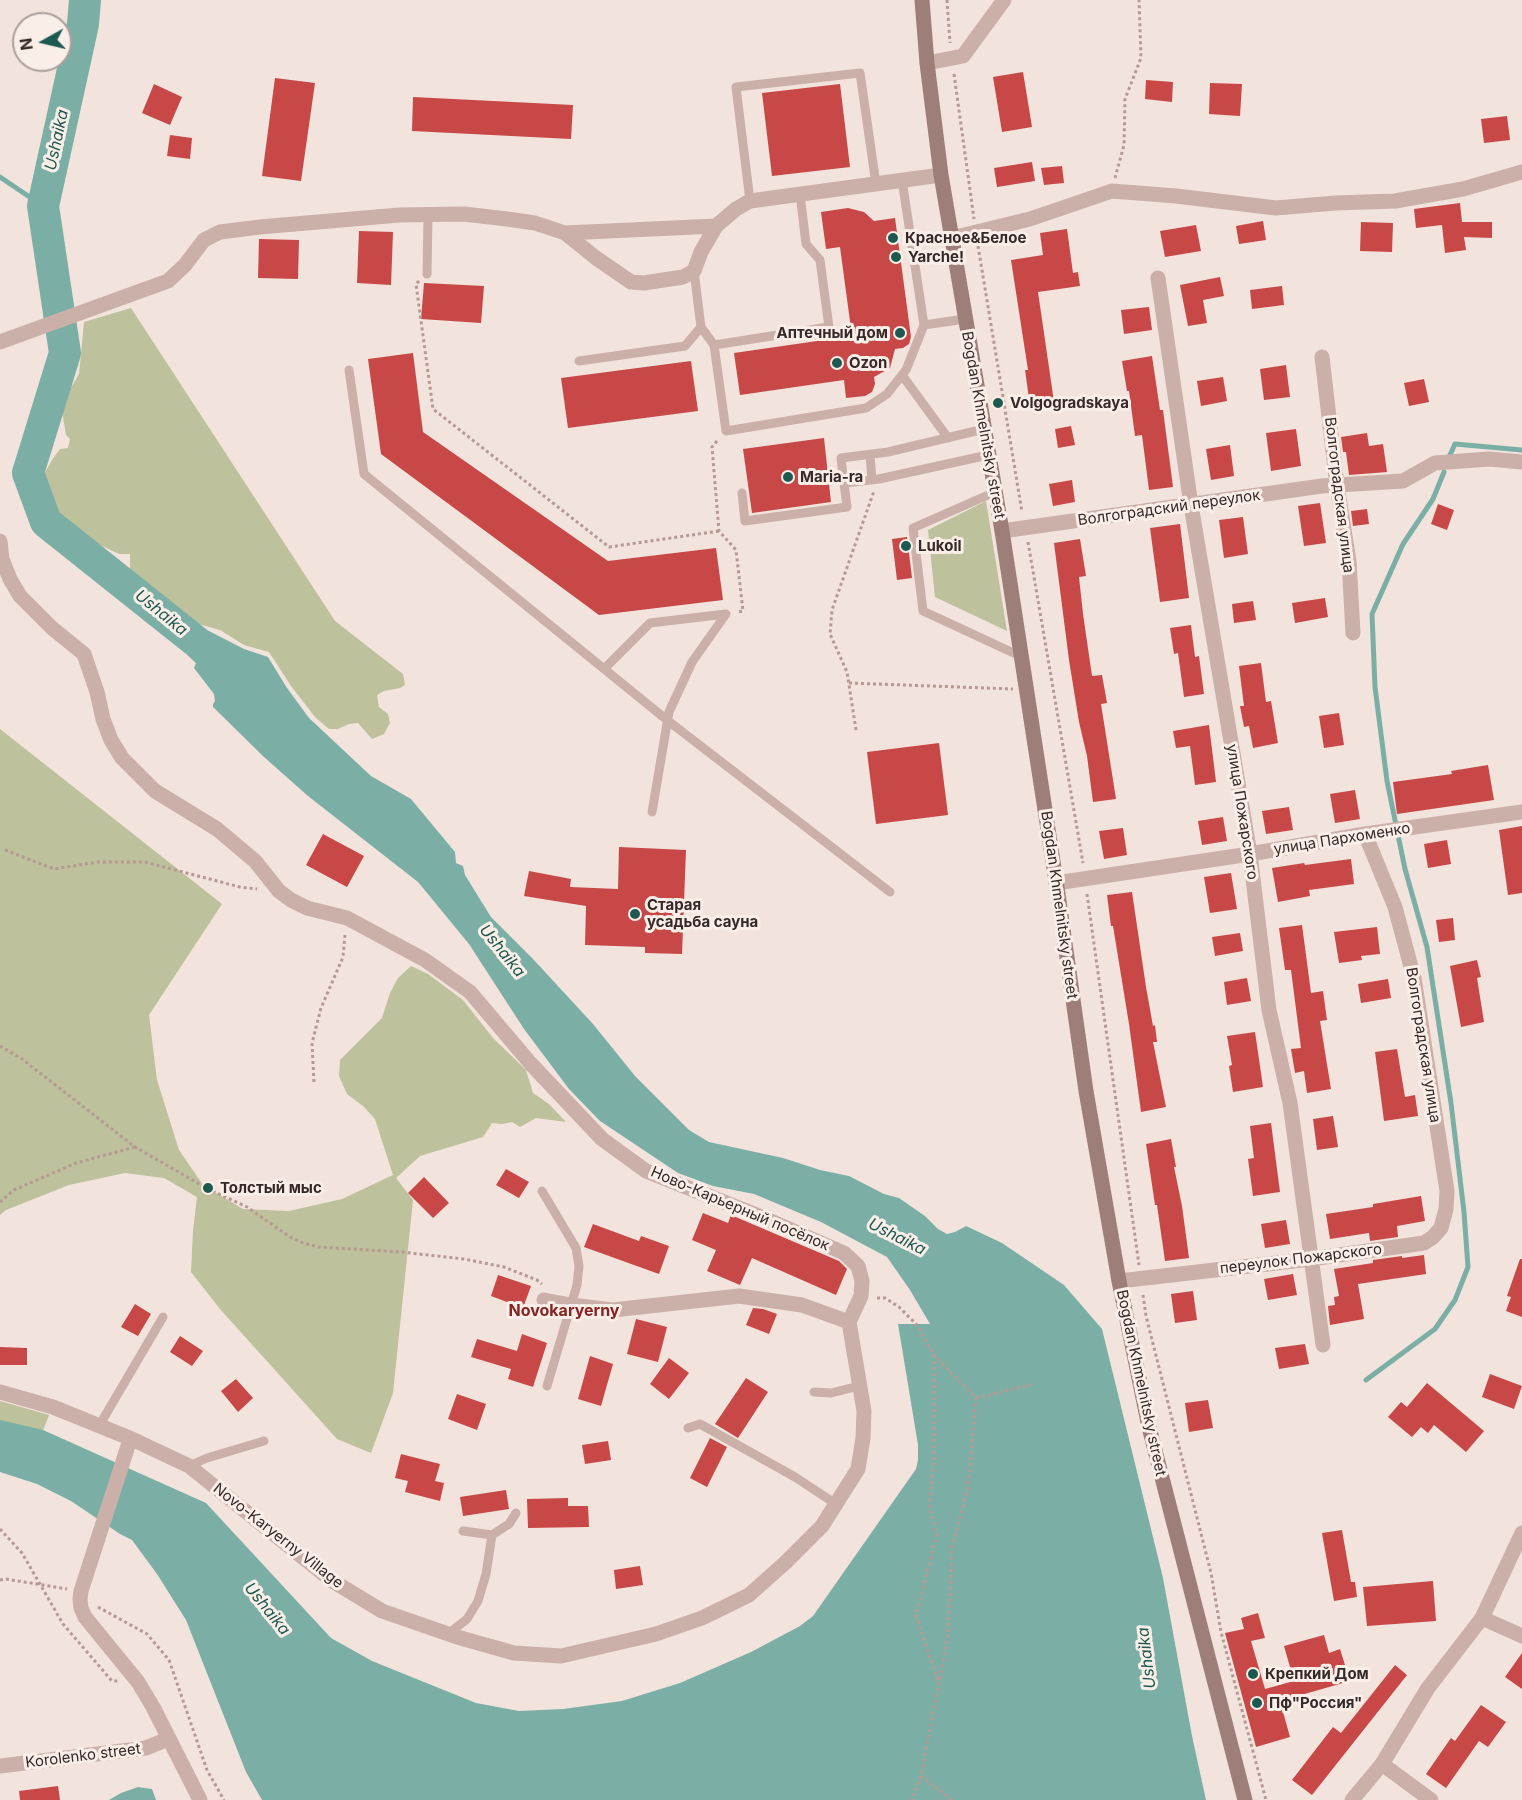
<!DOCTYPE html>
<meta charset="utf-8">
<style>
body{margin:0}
#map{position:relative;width:1522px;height:1800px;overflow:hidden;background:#f2e3dc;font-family:Inter,sans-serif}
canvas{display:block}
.north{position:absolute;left:12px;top:12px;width:60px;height:60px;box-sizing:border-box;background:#faeee8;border:2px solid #ac9f9b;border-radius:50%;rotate:262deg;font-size:16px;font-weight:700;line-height:24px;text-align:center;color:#372928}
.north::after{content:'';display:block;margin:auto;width:21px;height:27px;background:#1d5950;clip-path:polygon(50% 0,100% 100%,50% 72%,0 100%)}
</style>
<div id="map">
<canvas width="1522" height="1800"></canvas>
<div class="north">N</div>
</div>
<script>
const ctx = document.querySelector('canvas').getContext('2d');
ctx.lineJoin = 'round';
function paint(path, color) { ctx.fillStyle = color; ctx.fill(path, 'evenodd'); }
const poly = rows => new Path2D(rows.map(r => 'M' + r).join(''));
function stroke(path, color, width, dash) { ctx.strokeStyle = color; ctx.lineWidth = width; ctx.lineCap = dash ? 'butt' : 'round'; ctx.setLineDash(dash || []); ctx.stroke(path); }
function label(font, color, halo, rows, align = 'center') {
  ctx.font = font + ' Inter,sans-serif'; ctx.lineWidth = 6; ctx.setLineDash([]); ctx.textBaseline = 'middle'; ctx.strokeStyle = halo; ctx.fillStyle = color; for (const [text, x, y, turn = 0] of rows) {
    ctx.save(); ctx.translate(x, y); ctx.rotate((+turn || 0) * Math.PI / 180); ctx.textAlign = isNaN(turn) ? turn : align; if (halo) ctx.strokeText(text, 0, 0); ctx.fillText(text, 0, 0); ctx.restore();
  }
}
paint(poly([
 [131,308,335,621,403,674,405,685,400,688,384,691,377,695,379,707,388,714,390,723,384,734,372,739,358,723,349,724,338,729,329,729,315,717,291,686,269,652,244,645,220,630,184,620,138,580,130,569,130,554,119,554,100,545,54,514,44,494,42,478,52,460,60,449,68,448,70,439,66,435,62,411,63,394,72,386,79,374,84,322],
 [986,501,1007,631,935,597,928,530],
 [0,729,222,904,149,1015,157,1080,179,1150,203,1185,243,1209,289,1211,342,1199,393,1175,375,1119,363,1106,347,1094,339,1076,340,1060,382,1018,390,993,398,978,411,966,428,974,463,1000,493,1038,526,1070,533,1093,549,1104,566,1122,536,1118,520,1127,512,1122,502,1124,492,1123,483,1137,420,1156,396,1178,413,1200,393,1393,371,1453,337,1439,220,1309,191,1272,193,1231,197,1197,164,1178,125,1173,69,1185,6,1210,0,1215],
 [0,1401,49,1415,41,1436,0,1427]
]), '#bdc19c');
paint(poly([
 [209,631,244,649,268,657,287,688,309,718,371,776,411,799,455,852,456,863,463,866,465,875,491,917,533,959,593,1024,635,1076,689,1130,709,1142,783,1158,820,1170,849,1176,884,1194,899,1198,925,1216,938,1229,947,1234,955,1232,966,1226,1002,1243,1064,1285,1102,1329,1163,1578,1192,1736,1206,1800,262,1800,246,1772,186,1620,157,1574,132,1540,120,1534,71,1501,37,1484,0,1472,0,1420,43,1430,206,1503,331,1638,372,1661,476,1703,519,1711,563,1709,622,1701,680,1683,751,1652,800,1626,813,1616,916,1469,918,1460,918,1445,898,1324,930,1324,910,1290,887,1257,821,1222,754,1194,713,1186,678,1173,600,1121,569,1089,524,1029,469,944,418,882,308,796,264,757,213,707,213,704,215,701,214,694,194,668],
 [138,1787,152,1789,156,1800,109,1800,121,1793]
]), '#7bafa6');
stroke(poly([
 [0,177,43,206],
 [1450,455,1455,444,1522,450],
 [1366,1380,1435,1329,1455,1300,1468,1267,1464,1212,1451,1103,1427,947,1405,869,1387,781,1375,687,1372,614,1403,544,1433,499,1444,472]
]), '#7bafa6', 5);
stroke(poly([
 [85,0,83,24,43,206,65,353,28,473,46,522,198,643,233,676]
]), '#7bafa6', 32);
paint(poly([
 [1023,72,1032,127,1002,132,993,77],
 [275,78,315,83,301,181,262,176],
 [1146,80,1173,82,1172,102,1145,99],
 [1210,83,1242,84,1240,116,1209,114],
 [154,84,182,97,170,125,142,113],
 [840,84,850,167,772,176,762,93],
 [413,97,573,105,571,139,412,131],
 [1507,116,1510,140,1484,143,1481,119],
 [170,135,192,138,190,159,167,156],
 [1032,162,1035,181,997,187,994,168],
 [1062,166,1064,183,1044,185,1041,168],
 [1460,203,1462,222,1492,222,1492,238,1464,237,1466,250,1445,253,1442,225,1416,228,1414,209],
 [848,208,864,212,874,221,895,218,911,337,909,344,903,348,895,349,890,368,874,377,875,384,872,392,865,396,846,398,844,380,740,395,734,353,852,336,840,247,826,249,821,212],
 [1263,221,1266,240,1239,244,1236,226],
 [1361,222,1393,223,1392,252,1360,251],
 [1196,225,1201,251,1165,257,1160,231],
 [1067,229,1073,273,1078,272,1080,286,1038,292,1054,402,1030,406,1025,370,1028,370,1011,260,1043,255,1040,233],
 [359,231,393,232,391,285,357,283],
 [259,239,299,240,298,279,258,278],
 [1220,277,1224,296,1203,300,1207,323,1188,326,1180,285],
 [424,283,484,286,481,323,421,319],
 [1282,286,1284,305,1252,309,1250,290],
 [1149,307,1152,330,1124,334,1121,310],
 [413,353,423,432,608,561,716,548,723,600,599,615,381,454,368,359],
 [1152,356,1160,410,1163,410,1173,487,1149,490,1142,435,1135,436,1129,391,1127,391,1122,361],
 [691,361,698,411,568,428,561,378],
 [1286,365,1290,397,1264,400,1260,369],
 [1223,377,1227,401,1201,406,1197,381],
 [1424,379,1429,402,1409,406,1404,383],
 [1071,426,1075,445,1058,448,1055,429],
 [1296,429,1301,466,1271,471,1266,433],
 [1367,433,1369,446,1383,444,1387,472,1349,475,1346,452,1343,452,1341,437],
 [824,438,831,502,752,513,743,449],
 [1230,445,1234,476,1211,480,1206,449],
 [1072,480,1075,502,1053,506,1049,484],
 [1320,503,1326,543,1304,546,1298,506],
 [1438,504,1454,510,1447,530,1431,524],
 [1367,509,1369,524,1353,526,1351,511],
 [1243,517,1248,554,1224,558,1219,520],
 [1180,524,1189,598,1160,602,1150,528],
 [907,537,912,578,897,580,892,539],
 [1080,539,1086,576,1079,577,1083,614,1092,676,1102,675,1107,703,1101,704,1116,799,1093,802,1087,756,1079,722,1069,660,1054,543],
 [1325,598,1328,617,1295,623,1292,603],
 [1253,601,1256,620,1234,623,1232,604],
 [1191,625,1195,657,1199,656,1204,694,1184,697,1178,653,1174,654,1170,628],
 [1261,663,1266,702,1271,701,1278,743,1253,748,1249,726,1244,727,1240,706,1244,706,1239,666],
 [1339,713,1344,745,1324,748,1319,716],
 [1209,725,1216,782,1195,785,1190,746,1176,748,1173,731],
 [939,743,948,815,876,824,867,752],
 [1488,765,1494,800,1397,814,1393,782,1452,774,1451,771],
 [1355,790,1360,819,1335,823,1330,794],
 [1289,807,1293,830,1266,834,1262,811],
 [1223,817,1227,841,1202,845,1198,821],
 [1522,826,1522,893,1508,895,1499,830],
 [1123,828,1127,855,1104,859,1099,831],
 [323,834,364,856,347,887,306,865],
 [1447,840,1451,864,1428,868,1424,844],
 [619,847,686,850,682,954,645,953,645,947,585,945,586,906,524,896,529,871,571,879,570,887,618,889],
 [1351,859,1354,884,1309,890,1310,896,1278,902,1272,868,1304,863,1305,865],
 [1231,873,1237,909,1210,913,1204,877],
 [1132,892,1146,987,1153,1026,1155,1025,1157,1042,1153,1042,1166,1107,1141,1112,1129,1024,1113,926,1111,926,1107,895],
 [1453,918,1455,940,1439,942,1436,920],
 [1302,925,1311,993,1323,991,1327,1020,1320,1021,1331,1089,1307,1093,1304,1071,1295,1073,1291,1049,1301,1048,1291,970,1285,970,1279,928],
 [1377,927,1380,954,1361,956,1362,960,1339,963,1334,932],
 [1240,933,1243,951,1215,956,1212,937],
 [1477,960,1481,977,1477,978,1484,1022,1461,1027,1450,966],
 [1247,978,1251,1001,1227,1005,1224,982],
 [1388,979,1391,998,1361,1003,1358,984],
 [1255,1032,1263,1087,1233,1092,1229,1066,1232,1065,1227,1036],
 [1397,1049,1405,1097,1415,1095,1418,1116,1384,1121,1375,1052],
 [1333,1116,1338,1147,1317,1150,1313,1119],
 [1271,1123,1280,1192,1253,1196,1248,1159,1254,1158,1250,1126],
 [1171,1139,1176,1167,1174,1167,1182,1206,1189,1258,1165,1261,1157,1205,1155,1205,1146,1144],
 [506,1169,529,1182,519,1198,496,1185],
 [424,1177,449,1203,433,1218,408,1193],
 [1421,1196,1425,1221,1397,1226,1398,1237,1370,1241,1369,1233,1330,1239,1326,1214,1373,1207,1373,1204],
 [703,1213,728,1223,731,1215,839,1261,847,1269,836,1295,752,1258,740,1285,707,1271,716,1250,692,1240],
 [1286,1220,1290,1244,1265,1248,1261,1224],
 [593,1224,639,1241,641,1236,669,1246,659,1274,584,1247],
 [1424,1255,1426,1274,1358,1284,1364,1319,1330,1325,1328,1306,1335,1305,1334,1297,1339,1296,1334,1269,1373,1263,1373,1260,1402,1256,1402,1258],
 [1520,1259,1522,1259,1522,1317,1506,1311,1511,1297,1507,1296],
 [1293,1274,1297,1295,1268,1300,1264,1279],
 [498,1275,531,1286,523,1308,491,1296],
 [1193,1291,1197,1320,1175,1323,1171,1294],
 [135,1304,151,1314,138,1336,121,1327],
 [753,1308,763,1309,777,1314,769,1334,746,1325],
 [636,1319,667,1327,658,1362,627,1354],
 [522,1334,547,1343,533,1387,508,1379,511,1369,471,1357,477,1339,517,1351],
 [180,1336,203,1351,192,1366,170,1352],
 [1305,1344,1309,1364,1279,1369,1275,1348],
 [0,1347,27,1348,27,1365,0,1365],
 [590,1356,613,1364,601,1406,578,1399],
 [669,1358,689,1373,669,1399,650,1384],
 [1490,1374,1522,1386,1514,1409,1482,1397],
 [746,1378,768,1392,738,1438,715,1424],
 [236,1379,253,1398,238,1412,221,1391],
 [1427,1383,1484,1431,1466,1452,1434,1425,1428,1433,1421,1427,1412,1437,1388,1417,1401,1402,1407,1407],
 [457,1394,486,1404,477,1430,448,1419],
 [1208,1400,1213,1428,1189,1432,1185,1403],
 [710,1438,727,1447,707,1487,690,1478],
 [608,1441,611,1460,585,1464,582,1445],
 [401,1454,440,1464,435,1481,444,1483,440,1501,405,1492,408,1481,395,1478],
 [506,1490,509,1509,463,1516,460,1497],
 [568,1498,568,1506,588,1506,589,1527,528,1528,527,1499],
 [1342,1530,1351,1582,1355,1582,1357,1597,1334,1601,1322,1533],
 [640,1566,643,1585,616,1589,614,1570],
 [1433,1581,1436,1621,1367,1626,1363,1587],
 [1258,1613,1265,1638,1251,1641,1265,1689,1294,1681,1284,1646,1324,1635,1329,1653,1340,1649,1350,1681,1280,1701,1290,1737,1256,1747,1225,1633,1244,1629,1241,1618],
 [1522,1653,1522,1689,1505,1677],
 [1395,1665,1407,1675,1312,1795,1292,1780,1333,1727,1341,1733],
 [1481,1705,1506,1722,1488,1747,1479,1741,1446,1788,1426,1774,1451,1738,1455,1741],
 [58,1786,60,1800,20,1800,19,1791]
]), '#c74846');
stroke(poly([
 [947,0,950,43],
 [954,74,974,219],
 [1115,178,1124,145,1125,99,1141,58,1139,0],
 [978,246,1022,512],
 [419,281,416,284,433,409,609,547,719,531],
 [717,441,712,447,719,531,736,550,743,611,737,612],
 [1028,542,1083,863],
 [849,683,1013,689],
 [856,730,847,672,830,634,832,610,874,491],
 [5,850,54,869,98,862,145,862,240,887,257,889],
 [1087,894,1139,1265],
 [0,1046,22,1059,135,1147,208,1189,247,1207,290,1237,303,1243,319,1247,401,1252,464,1259,504,1267,537,1280,542,1284],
 [314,1082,312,1043,321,1008,343,957,345,935],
 [0,1202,14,1190,76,1163,135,1147],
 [1143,1295,1146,1316,1211,1573,1221,1632,1266,1800],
 [877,1298,885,1298,899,1307,916,1324,934,1355,976,1398,968,1488,952,1548,948,1636,921,1776,912,1800],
 [934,1355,934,1464,929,1504,937,1534,916,1615,938,1681],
 [976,1398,1035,1384],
 [0,1529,22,1553,63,1624,112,1681,118,1681],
 [0,1580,6,1579,67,1589],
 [98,1607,147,1634,169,1660,207,1770,224,1800],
 [921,1776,952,1800]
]), '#b69992', 3, [3, 3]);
stroke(poly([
 [902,180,924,325],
 [800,194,806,244,820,260,829,327,714,345,726,431,866,408,887,394,906,370,924,325,965,319],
 [750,201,736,87,860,73,876,184],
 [694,271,701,327,714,345],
 [427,274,428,215],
 [579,361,685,346,701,327],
 [349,370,364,474,667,720,890,892],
 [902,375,948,438],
 [984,429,888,452,841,458,844,483,879,479,988,455],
 [870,455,872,480],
 [995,492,913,528,923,611,1020,656],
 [742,493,745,521,847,507,844,483],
 [604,669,650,623,726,614,692,662,669,712,652,812],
 [542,1191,576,1248,579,1266,577,1285,547,1386],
 [814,1392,831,1393,859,1386],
 [99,1426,163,1317],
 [688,1428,700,1424,795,1477,836,1504],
 [189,1466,207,1458,264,1441],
 [463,1531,492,1535,509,1524,516,1513],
 [448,1634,467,1619,478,1601,486,1574,492,1535]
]), '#cab0a8', 9);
stroke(poly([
 [927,63,963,56,1004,0],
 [565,233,716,226],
 [952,238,1030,219,1112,191,1176,196,1276,208,1335,203,1395,201,1463,189,1522,172],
 [1158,278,1191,505,1250,854,1269,1010,1290,1103,1323,1345],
 [0,342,168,281,185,265,204,240,220,232,260,227,399,215,464,214,507,219,535,223,565,233,596,258,631,282,644,283,683,277,694,271,701,252,716,226,736,209,750,201,941,175],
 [1322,357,1337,486,1349,561,1353,633],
 [1002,531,1322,486,1403,481,1435,463,1489,459,1522,462],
 [0,541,2,559,10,579,20,596,52,628,84,654,97,692,103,719,111,740,122,758,155,791,217,829,255,861,279,891,291,900,307,908,347,918,425,960,470,992,531,1064,602,1139,646,1171,764,1218,844,1253,858,1266,862,1281,861,1296,849,1322],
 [1056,883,1250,854,1365,834,1522,812],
 [1119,1281,1311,1259,1424,1243,1433,1237,1441,1228,1446,1209,1447,1191,1414,978,1395,907,1365,834],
 [0,1392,53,1407,132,1439,189,1466,331,1580,382,1611,457,1637,514,1653,561,1656,656,1634,702,1618,749,1595,786,1562,822,1526,858,1469,863,1438,864,1411,849,1322,802,1305,739,1296,613,1310,571,1305,544,1300],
 [132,1439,128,1446,81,1591,80,1599,81,1608,85,1617,138,1682,153,1707,200,1800],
 [1482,1618,1522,1636],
 [1382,1764,1431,1800],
 [0,1766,146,1748,168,1739],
 [1352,1800,1382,1764,1428,1688,1482,1618,1522,1533]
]), '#cab0a8', 15);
stroke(poly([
 [922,0,927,63,941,175,1002,531,1058,894,1086,1091,1119,1281,1149,1427,1245,1800]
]), '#9e7e79', 15);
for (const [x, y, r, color] of [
 [893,238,6,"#1d5950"],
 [896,257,6,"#1d5950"],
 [900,333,6,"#1d5950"],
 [837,363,6,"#1d5950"],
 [998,403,6,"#1d5950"],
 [788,477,6,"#1d5950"],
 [906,546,6,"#1d5950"],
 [635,914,6,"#1d5950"],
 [208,1188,6,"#1d5950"],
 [1253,1674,6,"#1d5950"],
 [1257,1703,6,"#1d5950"]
]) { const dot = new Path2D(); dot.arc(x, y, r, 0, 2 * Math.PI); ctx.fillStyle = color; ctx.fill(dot); stroke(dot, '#faeee8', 2); }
label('bold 15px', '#372928', '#faeee8', [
 ["Красное&Белое",905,238],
 ["Yarche!",908,257],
 ["Аптечный дом",888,333,"right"],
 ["Ozon",849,363],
 ["Volgogradskaya",1010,403],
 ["Maria-ra",800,477],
 ["Lukoil",918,546],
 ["Старая",647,905],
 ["усадьба сауна",647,922],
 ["Толстый мыс",220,1188],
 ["Крепкий Дом",1265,1674],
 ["Пф\"Россия\"",1269,1703]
], 'left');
label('15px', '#372928', '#faeee8', [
 ["Bogdan Khmelnitsky street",983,425,80],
 ["Волгоградская улица",1339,495,83],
 ["Волгоградский переулок",1169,508,-8],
 ["улица Пожарского",1242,812,81],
 ["улица Пархоменко",1342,839,-9],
 ["Bogdan Khmelnitsky street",1059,905,82],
 ["Волгоградская улица",1423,1045,81],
 ["Ново-Карьерный посёлок",740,1209,23],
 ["переулок Пожарского",1301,1259,-7],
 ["Bogdan Khmelnitsky street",1141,1383,78],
 ["Novo-Karyerny Village",278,1536,38],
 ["Korolenko street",83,1756,-7]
]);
label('italic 16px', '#1d5950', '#faeee8', [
 ["Ushaika",57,140,-78],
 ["Ushaika",161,613,39],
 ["Ushaika",502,951,51],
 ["Ushaika",897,1237,27],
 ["Ushaika",267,1609,51],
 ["Ushaika",1147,1658,-97]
]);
label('bold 16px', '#872221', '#faeee8', [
 ["Novokaryerny",564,1311]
]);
</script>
